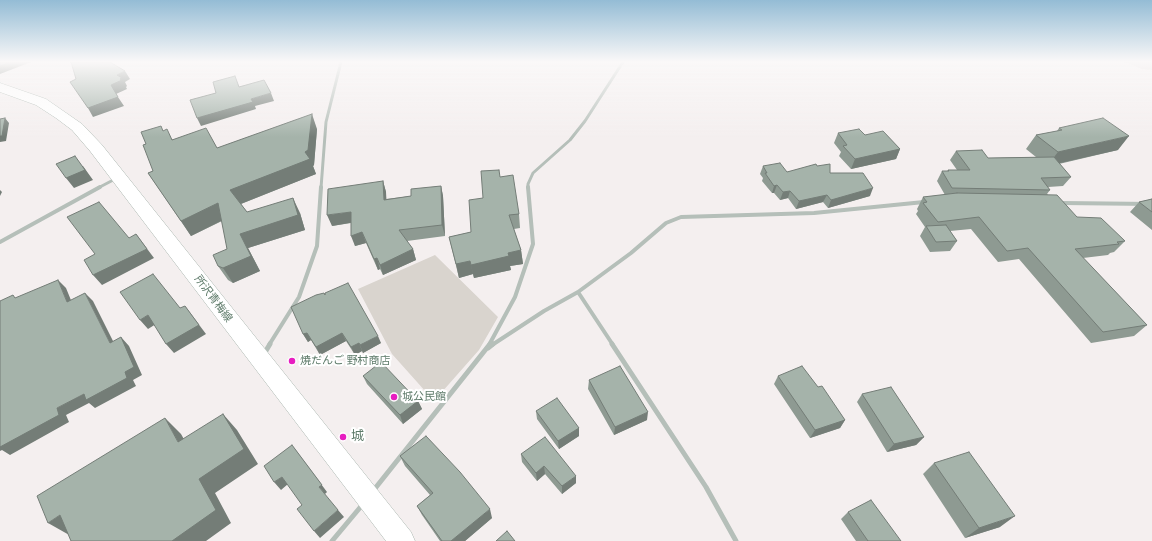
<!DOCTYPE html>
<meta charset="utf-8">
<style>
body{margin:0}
canvas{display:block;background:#f4efef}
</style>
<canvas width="1152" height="541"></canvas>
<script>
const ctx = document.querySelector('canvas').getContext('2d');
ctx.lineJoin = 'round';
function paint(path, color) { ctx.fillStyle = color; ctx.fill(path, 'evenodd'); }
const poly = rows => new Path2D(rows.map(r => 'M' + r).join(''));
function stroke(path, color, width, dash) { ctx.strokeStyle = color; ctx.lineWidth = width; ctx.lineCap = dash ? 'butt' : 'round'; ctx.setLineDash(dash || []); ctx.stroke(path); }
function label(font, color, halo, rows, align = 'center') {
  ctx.font = font + ' Signika,"Noto Sans JP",sans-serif'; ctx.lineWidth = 4; ctx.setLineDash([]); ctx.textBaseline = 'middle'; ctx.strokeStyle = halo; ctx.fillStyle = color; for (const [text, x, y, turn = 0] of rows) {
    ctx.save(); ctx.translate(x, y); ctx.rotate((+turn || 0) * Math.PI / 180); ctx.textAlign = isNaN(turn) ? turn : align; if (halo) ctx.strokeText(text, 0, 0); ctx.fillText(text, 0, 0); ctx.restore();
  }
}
paint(poly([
 [1124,62,1152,62,1152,70,1142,69],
 [435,255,498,317,479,350,434,401,392,354,358,289]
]), '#d9d4ce');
const secondary = poly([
 [0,83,46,99,82,124,102,145,411,532,415,541,386,541,90,151,72,130,56,118,36,105,0,92,0,83]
]);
stroke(secondary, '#a8b4ad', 1);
stroke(poly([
 [98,188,117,178],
 [321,188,326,122,341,62],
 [528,188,528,184,533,173,570,140,585,121,623,62]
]), '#b5bfb9', 3);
stroke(poly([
 [1061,203,1152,204],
 [0,242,100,187],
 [578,292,613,345],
 [269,345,299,297,317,246,321,187],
 [489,345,515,297,533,244,528,187],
 [492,345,544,311,578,292,631,253,666,223,681,217,814,213,924,202]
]), '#b5bfb9', 4);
stroke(poly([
 [612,344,706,487,736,541],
 [488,348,493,344],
 [264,354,270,344],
 [373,491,490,344],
 [332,541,363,504]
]), '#b5bfb9', 5);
paint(secondary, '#fff');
paint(poly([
 [161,126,163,131,173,140,217,148,317,129,314,165,313,166,316,174,241,204,247,212,300,213,305,230,248,248,260,271,233,283,228,280,218,266,227,249,222,221,191,236,148,173,153,171,146,144],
 [1059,128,1118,150,1059,164,1071,177,1063,186,1048,187,1050,190,1047,194,1077,217,1125,241,1114,252,1110,253,1108,255,1083,258,1147,325,1134,336,1091,343,1019,259,998,262,971,229,950,231,957,241,950,251,930,252,920,236,925,227,916,214,918,211,917,209,923,197,945,195,937,181,942,171,947,171,948,170,957,170,950,160,956,151,988,158,1036,157,1026,149,1036,135,1057,131],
 [838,133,865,135,900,149,896,159,851,169,839,156,841,152,834,143],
 [763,166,787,172,817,166,830,173,870,196,828,208,823,202,796,209,788,198,780,200,774,193,772,193,762,181,763,178,760,174],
 [500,177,519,214,520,228,514,229,521,250,523,264,510,266,511,270,474,278,473,274,459,278,449,237,471,232,483,198],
 [383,181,386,192,386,199,411,196,441,186,443,196,445,236,407,241,413,249,416,260,383,275,380,269,378,270,366,243,355,246,351,223,332,226],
 [1152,199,1152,230,1130,212,1139,202],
 [325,295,381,343,363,353,362,351,355,355,346,341,320,355,311,340,308,342,303,334],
 [363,376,418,401,422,409,403,424,367,384],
 [778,376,818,387,845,420,840,428,810,438,774,384],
 [589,380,647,420,614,435,588,389],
 [862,394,924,437,916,445,887,452,857,402],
 [536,411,579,428,579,436,559,449,537,419],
 [521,454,576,483,562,494,545,474,537,481,522,462],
 [400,456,492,518,465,541,440,541,422,515,417,506,430,495,405,466],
 [934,463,1000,527,965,538,923,474],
 [848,512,901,541,856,541,841,519]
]), '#8e9a92');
paint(poly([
 [10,62,31,62,0,74,0,66],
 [125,71,130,79,125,82,127,86,126,87,127,89,116,94,124,106,93,117,88,108,111,85,117,75],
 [271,93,274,101,255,106,256,109,201,126,197,118,251,99],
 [312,114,317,129,314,165,313,166,316,174,238,205,230,190,305,152],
 [5,118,9,123,6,141,0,142,0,136],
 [1129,136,1118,150,1047,166,1058,152],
 [900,149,896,159,851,169,855,159],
 [83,166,93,180,74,188,66,178],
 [383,181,386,192,387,210,384,200],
 [777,185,774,193,772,193,774,186],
 [441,186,443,196,445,236,442,225],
 [873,188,870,196,828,208,831,200],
 [0,190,2,192,0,196],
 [790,191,788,198,780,200,783,192],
 [827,195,823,202,796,209,799,201],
 [293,198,300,213,305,230,248,248,260,271,233,283,223,268,240,234],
 [218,203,227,218,191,236,181,221],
 [351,212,355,222,332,226,327,215],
 [362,232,366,243,355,246,351,236],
 [136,234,154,258,102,285,93,275],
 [413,249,416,260,383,275,380,265],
 [521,250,523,264,510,266,511,270,474,278,471,265,508,253],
 [377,258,380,269,378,270,374,259],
 [470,261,473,274,459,278,456,264],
 [58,280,66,288,75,310,67,302],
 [85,293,93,301,118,351,110,343],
 [185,306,206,334,174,353,166,344],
 [148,315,156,324,148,329,140,320],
 [307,333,311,340,308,342,303,334],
 [342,333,346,341,320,355,316,347],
 [378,336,381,343,363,353,360,345],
 [121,337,129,346,142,375,133,380,136,386,95,408,89,403,66,415,69,422,10,455,2,450,0,451,0,442,57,408,125,372],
 [359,343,362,351,355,355,351,347],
 [418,401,422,409,403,424,400,415],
 [648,412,647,420,614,435,615,427],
 [223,414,237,430,258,464,215,493,231,523,206,541,172,541,199,479],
 [165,418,181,434,194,457,178,442],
 [845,420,840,428,810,438,815,430],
 [579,428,579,436,559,449,558,441],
 [924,437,916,445,887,452,894,444],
 [292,445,327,492,325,494,319,487],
 [544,466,545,474,537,481,536,473],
 [576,476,576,483,562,494,562,486],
 [282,477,288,484,281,490,274,482],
 [490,509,492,518,465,541,451,541],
 [338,510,344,517,320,538,314,531],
 [60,515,71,536,48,523],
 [1015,516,1000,527,965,538,979,528]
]), '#747d77');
const building = poly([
 [0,62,10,62,0,66,0,62],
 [71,62,110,62,125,71,117,75,122,78,120,79,122,80,111,85,118,97,88,108,70,82,76,79,71,62],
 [235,76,239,87,264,80,271,93,251,99,253,102,197,118,190,100,216,93,213,82,235,76],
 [312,114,308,150,305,152,310,159,230,190,247,212,293,198,298,215,240,234,251,256,223,268,218,266,213,255,227,249,218,203,181,221,148,173,153,171,143,145,146,144,141,132,161,126,163,131,167,129,172,140,206,128,217,148,312,114],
 [5,118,2,136,0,136,0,119,5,118],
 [1103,118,1129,136,1058,152,1036,135,1062,130,1059,128,1103,118],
 [859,129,865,135,883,131,900,149,855,159,843,146,847,145,838,133,859,129],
 [982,150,988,158,1054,157,1071,177,1041,178,1050,190,952,188,942,171,949,171,948,170,970,170,956,151,982,150],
 [75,156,85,170,66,178,56,164,75,156],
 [780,163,787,172,816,164,817,166,830,164,830,173,863,173,873,188,831,200,827,195,799,201,790,191,783,192,777,185,774,186,765,173,767,173,763,166,780,163],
 [499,170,500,177,513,175,519,214,509,215,521,250,508,253,509,256,471,265,470,261,456,264,449,237,471,232,469,200,483,198,481,171,499,170],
 [383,181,384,200,411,196,411,189,441,186,442,225,399,230,413,249,380,265,377,258,374,259,362,232,351,236,351,212,327,215,328,189,383,181],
 [957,193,1057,195,1077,217,1101,218,1125,241,1117,242,1119,244,1075,249,1147,325,1103,332,1028,248,1007,251,979,217,938,222,923,203,927,202,923,197,957,193],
 [1152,199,1152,212,1139,202,1152,199],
 [99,202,129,238,136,234,147,249,93,275,84,260,95,254,67,217,99,202],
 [946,225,957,241,936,242,926,226,946,225],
 [153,274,180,308,185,306,199,325,166,344,148,315,140,320,120,292,153,274],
 [58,280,67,302,85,293,110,343,121,337,134,367,125,372,127,378,86,400,84,394,57,408,59,415,0,447,0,301,13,295,15,298,58,280],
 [348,283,378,336,360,345,359,343,351,347,342,333,316,347,307,333,303,334,291,307,316,295,324,293,325,295,325,293,348,283],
 [381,362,418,401,400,415,363,376,381,362],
 [620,366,648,412,615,427,589,380,620,366],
 [802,366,818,387,822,386,845,420,815,430,778,376,802,366],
 [891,387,924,437,894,444,862,394,891,387],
 [557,398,579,428,558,441,536,411,557,398],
 [223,414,244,449,199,479,216,510,172,541,71,541,60,515,48,523,37,496,165,418,178,442,223,414],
 [426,436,460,472,490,509,451,541,442,541,417,506,433,493,400,456,426,436],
 [545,437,576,476,562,486,544,466,536,473,521,454,545,437],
 [292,445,322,485,319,487,338,510,314,531,297,509,302,505,282,477,274,482,264,466,292,445],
 [969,452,1015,516,979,528,934,463,969,452],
 [871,500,901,541,868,541,848,512,871,500],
 [507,531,515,541,496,541,507,531]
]);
paint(building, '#a5b3aa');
stroke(building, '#747d77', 1);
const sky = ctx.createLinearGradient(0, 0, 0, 137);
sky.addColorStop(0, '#94bcd5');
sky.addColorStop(0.45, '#faf8f8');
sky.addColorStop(1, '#faf8f800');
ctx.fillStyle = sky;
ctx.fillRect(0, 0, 1152, 137);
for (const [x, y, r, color] of [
 [292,361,4,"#e71dc0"],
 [394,397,4,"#e71dc0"],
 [343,437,4,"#e71dc0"]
]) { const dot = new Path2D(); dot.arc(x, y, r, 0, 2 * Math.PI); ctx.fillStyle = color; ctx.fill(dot); stroke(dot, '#fff', 1.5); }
label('11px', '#5e7b6a', '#fff', [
 ["所沢青梅線",213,299,53]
]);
label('11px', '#5e7b6a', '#fff', [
 ["焼だんご 野村商店",300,361],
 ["城公民館",402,397]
], 'left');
label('13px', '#5e7b6a', '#fff', [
 ["城",351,437]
], 'left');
</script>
